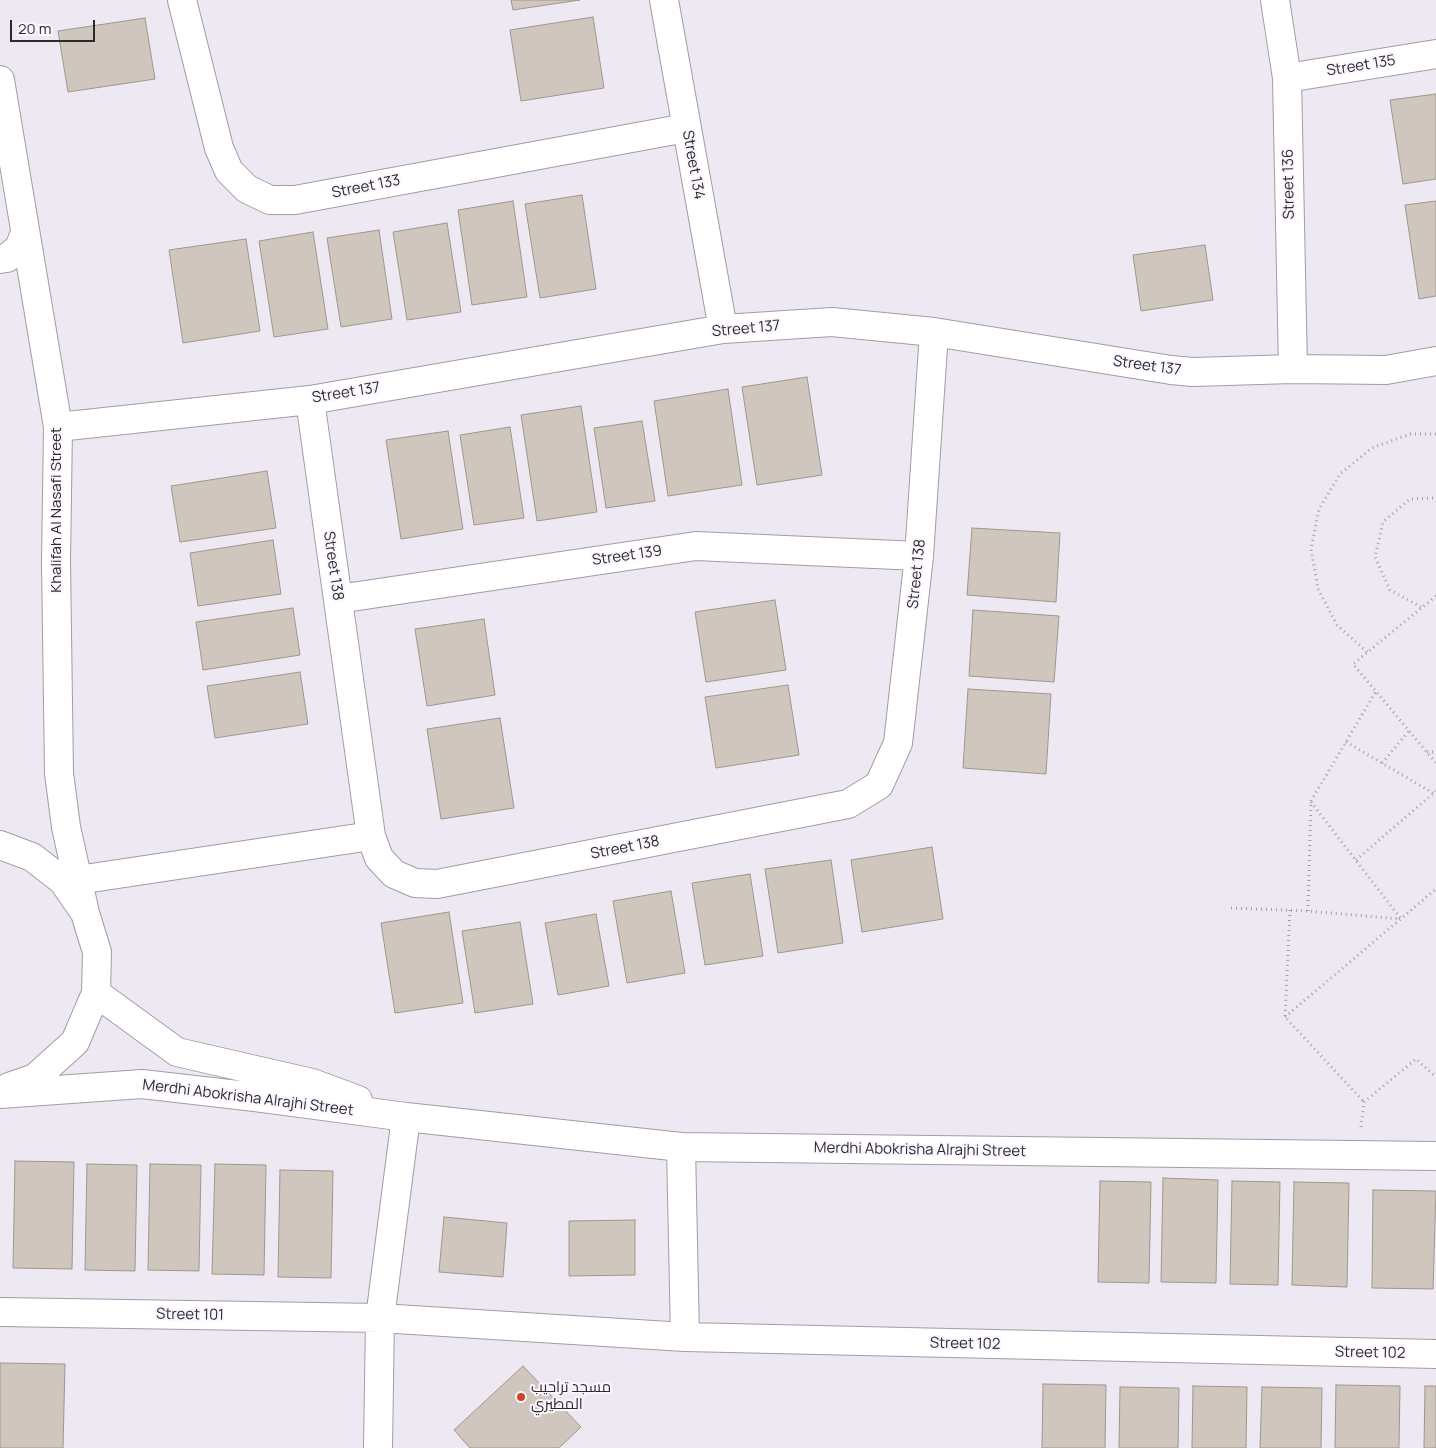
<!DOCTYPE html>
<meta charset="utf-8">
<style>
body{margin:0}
#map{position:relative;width:1436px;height:1448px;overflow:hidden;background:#eee8f3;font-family:Manrope,sans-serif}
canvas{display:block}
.scale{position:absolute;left:10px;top:20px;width:85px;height:22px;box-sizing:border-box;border:2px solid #2c2a2e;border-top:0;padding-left:6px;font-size:15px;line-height:18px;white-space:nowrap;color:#2c2a2e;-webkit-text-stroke:4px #fbf6fe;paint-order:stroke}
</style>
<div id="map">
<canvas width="1436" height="1448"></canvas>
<div class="scale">20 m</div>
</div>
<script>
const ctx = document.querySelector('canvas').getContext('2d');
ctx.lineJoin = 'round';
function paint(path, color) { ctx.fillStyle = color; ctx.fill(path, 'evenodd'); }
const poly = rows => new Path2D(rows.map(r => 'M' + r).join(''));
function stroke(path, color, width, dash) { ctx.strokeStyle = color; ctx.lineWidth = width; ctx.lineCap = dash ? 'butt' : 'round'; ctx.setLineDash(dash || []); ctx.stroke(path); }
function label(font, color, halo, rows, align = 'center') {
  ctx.font = font + ' Manrope,Cairo,sans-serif'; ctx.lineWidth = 4; ctx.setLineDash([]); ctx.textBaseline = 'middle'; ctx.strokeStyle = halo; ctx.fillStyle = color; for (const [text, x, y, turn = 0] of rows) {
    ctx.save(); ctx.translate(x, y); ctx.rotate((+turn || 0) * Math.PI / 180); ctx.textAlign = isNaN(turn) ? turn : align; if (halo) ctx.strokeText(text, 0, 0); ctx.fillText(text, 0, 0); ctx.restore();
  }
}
const building = poly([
 [511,0,580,0,513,10,511,0],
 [593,17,604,88,521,101,510,30,593,17],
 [145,18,155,79,68,92,58,31,145,18],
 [1436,94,1436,179,1403,184,1390,100,1436,94],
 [582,195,596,289,540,298,525,204,582,195],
 [513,201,527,297,472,305,458,210,513,201],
 [1436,201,1436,296,1419,299,1405,205,1436,201],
 [447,223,461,312,407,320,393,232,447,223],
 [379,230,392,319,341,327,327,238,379,230],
 [313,232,328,329,274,337,259,241,313,232],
 [246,239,260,331,183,343,169,250,246,239],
 [1205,245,1213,300,1141,311,1133,255,1205,245],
 [807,377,822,475,757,485,742,387,807,377],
 [728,389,742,485,668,496,654,401,728,389],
 [581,406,597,512,537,521,521,415,581,406],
 [642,421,655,501,606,508,594,428,642,421],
 [510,427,524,518,474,525,460,435,510,427],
 [448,431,463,529,401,539,386,440,448,431],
 [267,471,276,528,180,542,171,486,267,471],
 [972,528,1060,533,1056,602,967,595,972,528],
 [273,540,281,594,198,606,190,553,273,540],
 [775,600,786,670,706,682,695,612,775,600],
 [293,608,300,655,203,670,196,622,293,608],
 [973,610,1059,616,1054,682,969,676,973,610],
 [484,619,495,695,427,706,415,629,484,619],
 [300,672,308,724,215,738,207,686,300,672],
 [788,685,799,755,716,768,705,697,788,685],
 [968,689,1051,694,1046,774,963,768,968,689],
 [500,718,514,808,441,819,427,729,500,718],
 [932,847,943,919,862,932,851,860,932,847],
 [831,860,843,943,778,953,765,869,831,860],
 [750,874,763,956,705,965,692,883,750,874],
 [671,891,685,973,627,983,613,901,671,891],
 [449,912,463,1003,395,1013,381,923,449,912],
 [596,914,609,986,558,995,545,923,596,914],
 [520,922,533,1004,475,1013,462,931,520,922],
 [15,1161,74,1162,72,1269,13,1268,15,1161],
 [87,1164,137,1165,135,1271,85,1270,87,1164],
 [150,1164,201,1165,199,1271,148,1270,150,1164],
 [215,1164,266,1165,264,1275,212,1274,215,1164],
 [280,1170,333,1171,331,1278,278,1277,280,1170],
 [1163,1178,1218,1180,1216,1283,1161,1282,1163,1178],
 [1100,1181,1151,1182,1149,1283,1098,1282,1100,1181],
 [1232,1181,1280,1182,1278,1285,1230,1284,1232,1181],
 [1294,1182,1349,1183,1347,1287,1292,1285,1294,1182],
 [1373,1190,1436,1191,1433,1289,1372,1288,1373,1190],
 [444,1217,507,1223,503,1277,439,1272,444,1217],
 [635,1220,635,1275,569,1276,569,1221,635,1220],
 [0,1363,65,1364,63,1448,0,1448,0,1363],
 [523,1366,581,1427,559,1448,470,1448,454,1430,523,1366],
 [1043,1384,1106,1385,1105,1448,1042,1448,1043,1384],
 [1336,1385,1400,1386,1399,1448,1335,1448,1336,1385],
 [1193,1386,1247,1387,1246,1448,1192,1448,1193,1386],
 [1425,1386,1436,1386,1436,1448,1424,1448,1425,1386],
 [1120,1387,1179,1388,1178,1448,1119,1448,1120,1387],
 [1262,1387,1322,1388,1321,1448,1260,1448,1262,1387]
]);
paint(building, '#cfc6be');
stroke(building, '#9f968e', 1);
const minor = poly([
 [182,0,219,148,229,171,247,189,270,200,295,200,686,128],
 [664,0,723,329],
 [1275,0,1287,78,1293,369],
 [1287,78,1436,54],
 [0,80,58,427,56,562,59,773,66,827,85,913],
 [0,259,7,258,19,248,25,233],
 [310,400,371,836,379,858,394,874,415,883,437,884,848,804,879,785,898,743,919,556,934,332],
 [58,427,310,400,723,329,832,322,934,332,1171,370,1193,372,1293,369,1386,370,1436,361],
 [338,599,696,546,919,556],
 [0,845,32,857,63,881,85,913,97,952,96,993,75,1042,35,1078,9,1087],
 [78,880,371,836],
 [96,993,177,1052,312,1083,358,1100],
 [0,1094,142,1084,255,1097,406,1117,681,1147,1436,1156],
 [681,1147,685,1337,1436,1354],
 [0,1312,380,1318,685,1337],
 [378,1448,380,1318,406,1117]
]);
stroke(minor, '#a29ca6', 30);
stroke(poly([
 [1436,596,1353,664,1436,763],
 [1421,607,1390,590,1375,557,1383,522,1410,499,1436,498],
 [1367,652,1337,625,1318,589,1311,549,1319,509,1340,474,1372,448,1410,434,1436,434],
 [1346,742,1433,793],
 [1427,752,1436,752],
 [1382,763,1409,731],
 [1311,802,1401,919],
 [1356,860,1436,791],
 [1231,908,1308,911,1400,919],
 [1290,910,1285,1017,1364,1102],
 [1308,911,1311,801,1376,691],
 [1285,1017,1436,889],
 [1361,1127,1364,1102,1416,1059,1436,1077]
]), '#a39ea6', 3, [1, 4]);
stroke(minor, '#fff', 28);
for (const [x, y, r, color] of [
 [521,1397,5,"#ce4427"]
]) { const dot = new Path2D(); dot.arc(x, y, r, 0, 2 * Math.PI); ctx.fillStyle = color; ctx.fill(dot); stroke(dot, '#fbf6fe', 2); }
label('15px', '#2c2a2e', '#fbf6fe', [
 ["Street 135",1361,66,-9],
 ["Street 134",693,165,80],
 ["Street 136",1289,184,-91],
 ["Street 133",366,187,-11],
 ["Street 137",746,329,-5],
 ["Street 137",1147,366,8],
 ["Street 137",346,393,-9],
 ["Khalifah Al Nasafi Street",57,510,-90],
 ["Street 139",627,556,-8],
 ["Street 138",333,566,82],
 ["Street 138",917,574,-84],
 ["Street 138",625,848,-11],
 ["Merdhi Abokrisha Alrajhi Street",248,1098,7],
 ["Merdhi Abokrisha Alrajhi Street",920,1150,1],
 ["Street 101",190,1315,1],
 ["Street 102",965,1344,1],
 ["Street 102",1370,1353,1]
]);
label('15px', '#2c2a2e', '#fbf6fe', [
 ["مسجد تراحيب",531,1388],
 ["المطيري",531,1405]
], 'left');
</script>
